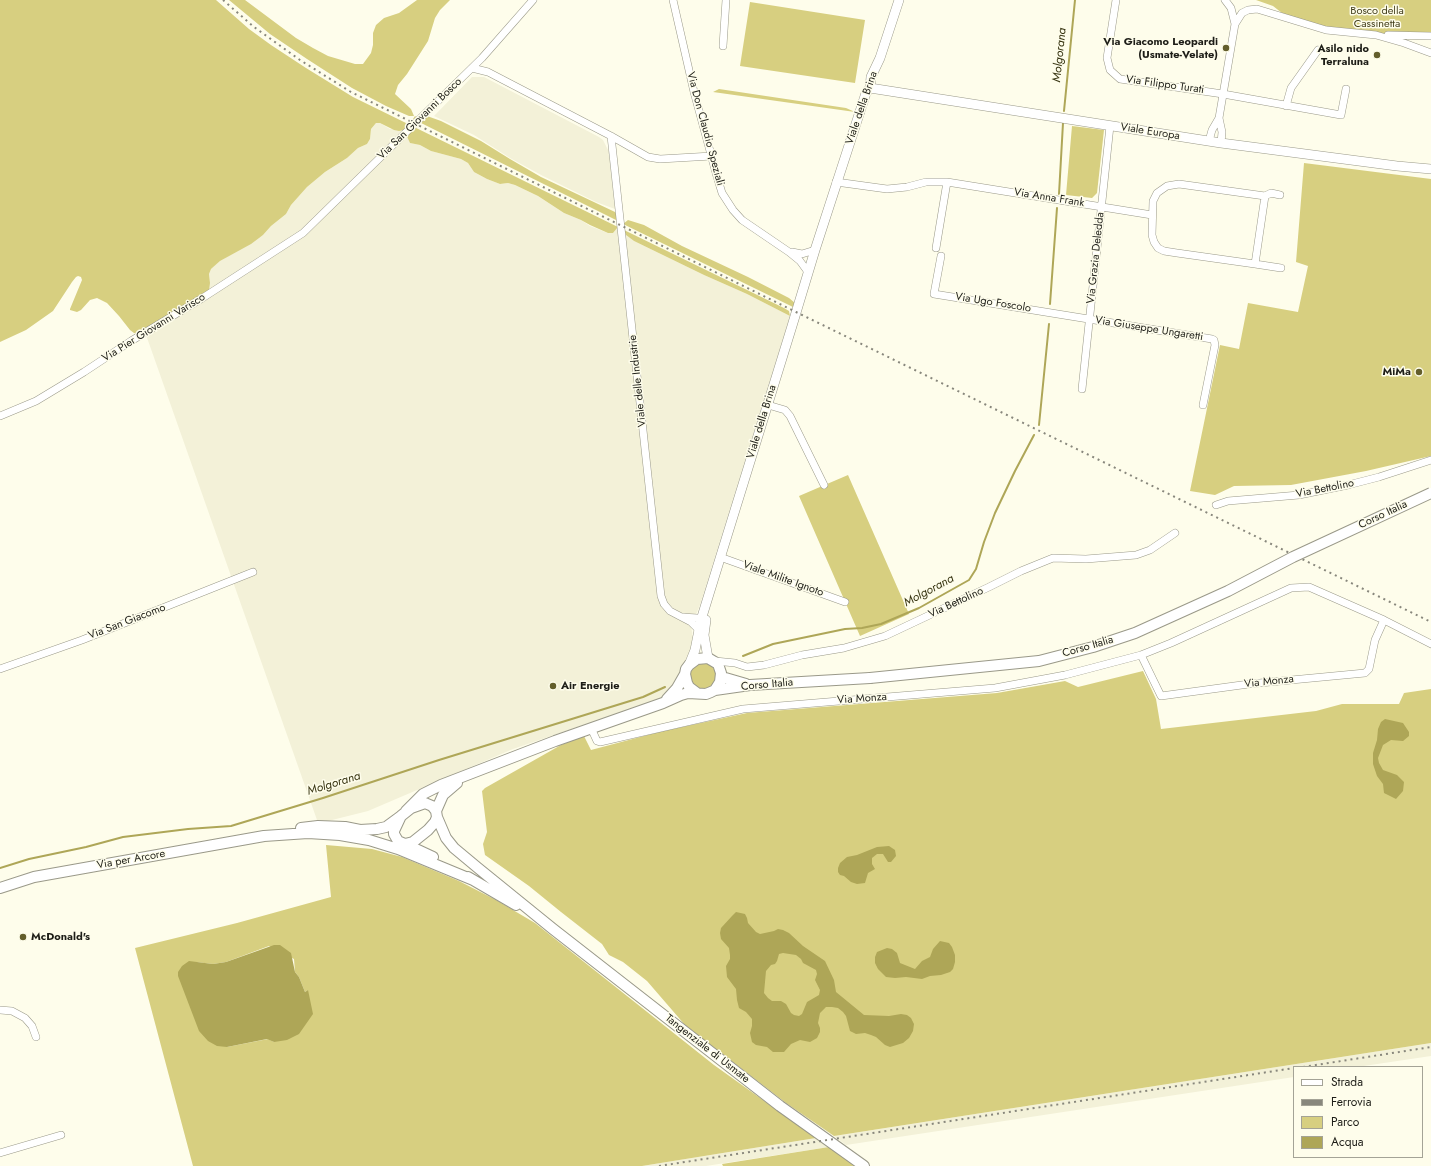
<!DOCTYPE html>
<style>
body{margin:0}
#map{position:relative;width:1431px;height:1166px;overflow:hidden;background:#fefdeb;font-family:Jost,sans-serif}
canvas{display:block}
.legend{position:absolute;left:1293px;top:1066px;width:130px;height:92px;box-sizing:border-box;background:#fefdeb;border:1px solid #a4a396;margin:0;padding:5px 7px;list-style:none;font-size:12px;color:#1d1d17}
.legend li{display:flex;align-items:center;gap:8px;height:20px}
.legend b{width:20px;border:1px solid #a4a396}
</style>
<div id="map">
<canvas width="1431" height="1166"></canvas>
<ul class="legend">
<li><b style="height:5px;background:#fff"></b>Strada</li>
<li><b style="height:5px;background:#88877c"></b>Ferrovia</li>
<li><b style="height:11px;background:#d7cf80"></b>Parco</li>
<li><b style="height:11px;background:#aea657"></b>Acqua</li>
</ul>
</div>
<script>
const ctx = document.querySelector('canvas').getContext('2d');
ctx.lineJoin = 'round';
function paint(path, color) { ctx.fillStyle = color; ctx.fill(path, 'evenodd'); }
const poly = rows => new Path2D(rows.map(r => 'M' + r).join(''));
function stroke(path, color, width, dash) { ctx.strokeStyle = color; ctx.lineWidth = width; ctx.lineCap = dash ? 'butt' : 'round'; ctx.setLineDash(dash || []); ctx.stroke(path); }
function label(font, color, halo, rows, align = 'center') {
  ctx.font = font + ' Jost,sans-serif'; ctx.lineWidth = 3; ctx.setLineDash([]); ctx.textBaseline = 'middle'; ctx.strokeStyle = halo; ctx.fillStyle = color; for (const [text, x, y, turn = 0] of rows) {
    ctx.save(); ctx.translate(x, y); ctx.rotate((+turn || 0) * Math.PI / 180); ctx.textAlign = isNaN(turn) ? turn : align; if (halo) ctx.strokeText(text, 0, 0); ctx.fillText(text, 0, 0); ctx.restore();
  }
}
paint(poly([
 [472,77,484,77,599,137,603,140,609,152,615,209,596,202,543,176,510,158,474,135,434,116],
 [376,123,380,123,390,129,406,130,410,143,420,145,431,151,461,159,468,163,474,172,487,179,500,184,508,183,515,185,538,196,564,213,581,220,590,226,608,233,613,233,618,227,624,230,626,235,634,241,704,275,747,294,790,316,700,605,691,626,693,638,690,653,679,678,666,696,644,706,583,725,513,749,368,811,328,821,317,820,145,332,210,283,209,274,211,269,220,261,263,235,271,226,286,214,291,205,307,187,325,172,347,158,358,148,367,144,370,139,371,129],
 [1431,1043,1431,1056,1357,1067,1294,1067,1294,1077,846,1145,834,1136],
 [816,1138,829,1147,706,1166,642,1166]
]), '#f3f1d8');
paint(poly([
 [0,0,216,0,249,29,271,45,306,68,353,97,618,227,613,233,608,233,590,225,581,220,564,213,538,196,515,185,508,183,500,184,487,179,474,172,468,163,461,159,431,151,420,145,410,143,404,130,399,131,394,130,380,123,376,123,371,129,370,139,367,144,358,148,347,158,325,172,307,187,291,205,286,214,271,226,263,235,251,244,220,261,211,269,209,274,210,283,209,290,204,297,139,334,134,333,130,330,119,316,107,303,97,298,90,300,81,310,77,312,70,310,70,309,82,280,81,277,78,276,76,277,72,282,53,311,26,330,0,342],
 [229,0,245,0,296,38,313,48,328,56,355,64,363,64,371,53,373,45,373,33,376,25,384,18,399,13,417,0,450,0,440,10,435,18,428,41,407,74,398,85,395,94,411,109,414,116,409,116,386,106,352,88,307,59,270,34],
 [1256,0,1431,0,1431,36,1355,33,1291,20,1273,6],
 [750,2,865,20,855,83,740,66],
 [719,89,846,108,855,112,713,92],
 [415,116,419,119,427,116,441,121,481,141,510,159,541,177,615,212,617,214,618,221,413,119],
 [1072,126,1104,130,1097,193,1092,198,1066,195],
 [1304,163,1431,179,1431,456,1366,471,1291,485,1234,486,1215,495,1190,491,1220,345,1239,349,1248,303,1298,312,1308,266,1296,262],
 [628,220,644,225,682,246,748,277,789,298,795,303,793,307,623,224],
 [624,230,784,308,789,311,790,316,747,294,704,275,634,241,626,235],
 [848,475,909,614,860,636,799,496],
 '690 676a13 13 0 1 1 26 0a13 13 0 1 1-26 0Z',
 [1143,671,1156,699,1161,729,1316,711,1342,704,1399,704,1404,693,1431,689,1431,1043,834,1136,786,1103,685,1025,647,981,623,962,609,955,602,944,561,912,529,886,485,855,483,844,487,832,482,791,485,788,561,745,584,736,591,750,659,732,747,713,997,693,1065,681,1078,687],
 [326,845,372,849,402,857,459,881,496,900,535,923,714,1065,816,1138,642,1166,193,1166,135,948,237,923,331,897],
 [269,946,294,959,295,972,299,977,305,992,308,990,274,1042,268,1039,227,1047,196,962,213,964,226,962],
 [829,1147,855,1166,723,1166,722,1164]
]), '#d7cf80');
paint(poly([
 [1385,719,1403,723,1409,732,1409,736,1403,741,1391,740,1383,745,1378,758,1379,763,1383,770,1397,775,1404,782,1403,791,1396,799,1384,793,1383,784,1377,776,1373,764,1373,753,1377,740,1378,729,1381,722],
 [889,846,895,850,896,856,891,862,888,862,883,854,877,854,872,858,872,864,875,869,868,873,865,883,857,884,851,882,844,876,840,875,838,872,838,868,840,863,847,857,857,855,877,847],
 [736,912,745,914,747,918,748,923,756,932,760,934,774,931,778,929,783,930,789,933,803,946,825,961,834,980,836,992,864,1015,889,1016,901,1014,907,1015,911,1018,914,1024,913,1031,909,1038,903,1043,890,1047,885,1045,876,1037,871,1035,865,1033,856,1034,850,1031,846,1016,843,1012,838,1008,832,1007,826,1007,820,1013,818,1023,820,1028,820,1032,817,1038,810,1042,800,1040,791,1044,784,1052,773,1052,767,1047,756,1045,752,1042,750,1033,752,1026,752,1019,746,1012,739,1008,737,1000,736,989,727,977,726,966,730,959,730,955,729,948,721,939,720,933,721,928,732,916],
 [783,953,796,955,801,959,803,963,816,970,817,974,815,980,820,990,819,995,807,1002,802,1014,799,1016,794,1015,791,1013,786,1004,781,1001,772,1001,768,998,764,993,766,971,771,965,775,964,777,961,779,954],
 [940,941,949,943,952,947,955,955,955,962,953,969,950,972,941,975,930,976,922,979,906,977,895,978,886,977,878,969,875,963,875,957,877,952,887,948,892,949,897,953,900,963,915,969,922,961,930,957,933,949],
 [274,945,280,945,291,953,295,972,299,977,305,992,308,990,313,1014,299,1034,287,1040,274,1042,267,1039,227,1047,217,1046,208,1041,199,1031,178,976,178,972,182,966,189,961,213,964,226,962]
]), '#aea657');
stroke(poly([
 [1064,111,1075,0],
 [1059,194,1063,123],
 [1050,304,1057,208],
 [1039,425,1049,324],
 [743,656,773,644,845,629,862,628,881,624,919,608,969,580,976,569,984,542,995,513,1015,471,1034,435],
 [0,868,29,859,86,847,123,837,188,829,231,826,323,798,439,760,643,697,665,687]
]), '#aea657', 2);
const minor = poly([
 [673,0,694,92,716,173,722,193,733,210,742,220,789,252,800,261,808,272],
 [1116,0,1107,58,1110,70,1120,79,1223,94,1341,115,1346,89],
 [1235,24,1242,13,1248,10,1257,9,1326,30,1376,35,1404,43,1431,53],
 [1388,35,1431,36],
 [723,46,726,0],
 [472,68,488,72,611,136,648,157,660,159,712,156],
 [1286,106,1291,88,1318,50],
 [611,136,661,596,664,604,670,611,691,622,699,630],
 [1209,141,1212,130,1219,118],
 [1221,143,1222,132,1219,118,1235,24,1231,8,1225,0],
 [836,182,887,189,907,187,926,182,947,182,1152,215],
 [1179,184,1265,196,1255,264,1177,253,1164,251,1158,248,1154,242,1152,235,1153,201,1157,193,1167,186,1179,184],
 [1265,196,1271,193,1280,195],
 [936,248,947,182],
 [792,252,802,254,815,250],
 [941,256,934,294,1212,339,1214,340,1215,345,1203,405],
 [1255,264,1281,268],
 [1082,389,1110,126],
 [768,405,785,410,790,416,824,485],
 [0,416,36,401,84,372,131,341,204,297,303,233,482,58,533,0],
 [1216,505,1228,501,1299,495,1348,485,1379,477,1431,460],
 [720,557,845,602],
 [682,617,697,618,701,620,703,624],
 [1141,655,1161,696,1249,684,1365,673,1369,669,1375,640,1384,620],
 [715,661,735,663,747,667,764,665,802,655,844,648,885,636,989,587,1021,571,1053,558,1086,559,1136,555,1150,550,1175,533],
 [0,669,82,640,253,572],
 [591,728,597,741,600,742,743,709,995,688,1065,675,1141,655,1171,643,1291,588,1309,587,1384,620,1431,644],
 [0,1010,12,1011,25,1018,32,1026,36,1037],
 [0,1153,61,1135]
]);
const tertiary = poly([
 [870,88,1221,143,1397,166,1431,169],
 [706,620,704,635,708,658],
 [689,665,695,650,701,620,709,594,792,326,815,250,866,93,870,88,871,77,880,58,899,0]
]);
const secondary = poly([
 [722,677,746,684],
 [715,690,750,685,870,678],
 [667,699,677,688,685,674],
 [425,803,432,806,436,811,437,817,435,822,428,830,413,842,405,844,398,841,394,834,394,831,401,816,411,808,425,803],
 [406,811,423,794,441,785,555,741,663,703,681,695,688,693,706,694,711,692,715,690,720,682,721,673,718,664,708,658,697,659,689,665,686,669,685,674,687,683,689,687,697,693],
 [436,811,443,795,457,783],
 [437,817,446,838,454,848,478,868,553,929,780,1106,864,1166],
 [301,828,318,826,345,827,360,830,377,829,386,827,401,816],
 [405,844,433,857],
 [468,877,516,905],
 [0,888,34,877,264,836,308,833,340,835,369,840,398,849,473,880]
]);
stroke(minor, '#9a9989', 8);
stroke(tertiary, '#9a9989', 10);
stroke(secondary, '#9a9989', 12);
stroke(minor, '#fff', 7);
stroke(tertiary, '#fff', 9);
stroke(secondary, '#fff', 10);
stroke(poly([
 [223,0,254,27,300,60,351,92,796,312,1431,622],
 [1303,1067,1431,1047],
 [659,1166,1294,1068]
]), '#88877c', 2, [2, 4]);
const secondaryBridge = poly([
 [870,678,1039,661,1093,647,1135,633,1228,591,1293,557,1431,493]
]);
stroke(secondaryBridge, '#9a9989', 12, []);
stroke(secondaryBridge, '#fff', 10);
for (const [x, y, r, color] of [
 [1226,48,4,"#635e2b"],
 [1377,55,4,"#635e2b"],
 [1419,372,4,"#635e2b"],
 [553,686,4,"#635e2b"],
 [23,937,4,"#635e2b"]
]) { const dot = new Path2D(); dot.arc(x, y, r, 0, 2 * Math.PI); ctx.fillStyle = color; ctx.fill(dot); stroke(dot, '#fefdeb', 1.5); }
label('11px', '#433f1c', '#fefdeb', [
 ["Bosco della",1377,11],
 ["Cassinetta",1377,24]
]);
label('bold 11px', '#1d1d17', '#fefdeb', [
 ["Via Giacomo Leopardi",1218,42],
 ["(Usmate-Velate)",1218,55],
 ["Asilo nido",1369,49],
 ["Terraluna",1369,62],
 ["MiMa",1411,372],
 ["Air Energie",561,686,"left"],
 ["McDonald's",31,937,"left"]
], 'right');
label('11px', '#1d1d17', '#fefdeb', [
 ["Via Filippo Turati",1165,85,8],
 ["Viale della Brina",862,108,-71],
 ["Via San Giovanni Bosco",420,119,-44],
 ["Via Don Claudio Speziali",705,129,75],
 ["Viale Europa",1150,132,9],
 ["Via Anna Frank",1049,198,9],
 ["Via Grazia Deledda",1096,258,-84],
 ["Via Ugo Foscolo",993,303,9],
 ["Via Pier Giovanni Varisco",154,328,-32],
 ["Via Giuseppe Ungaretti",1149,329,9],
 ["Viale delle Industrie",638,381,-96],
 ["Viale della Brina",762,422,-73],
 ["Via Bettolino",1325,489,-11],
 ["Corso Italia",1383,515,-25],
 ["Viale Milite Ignoto",783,579,20],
 ["Via Bettolino",956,603,-25],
 ["Via San Giacomo",127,622,-21],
 ["Corso Italia",1088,647,-16],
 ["Via Monza",1269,682,-6],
 ["Corso Italia",767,685,-5],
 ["Via Monza",862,699,-4],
 ["Via per Arcore",131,860,-10],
 ["Tangenziale di Usmate",707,1049,38]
]);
label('italic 12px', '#393613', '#fefdeb', [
 ["Molgorana",1060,55,-84],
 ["Molgorana",929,591,-28],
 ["Molgorana",334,784,-17]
]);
</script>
